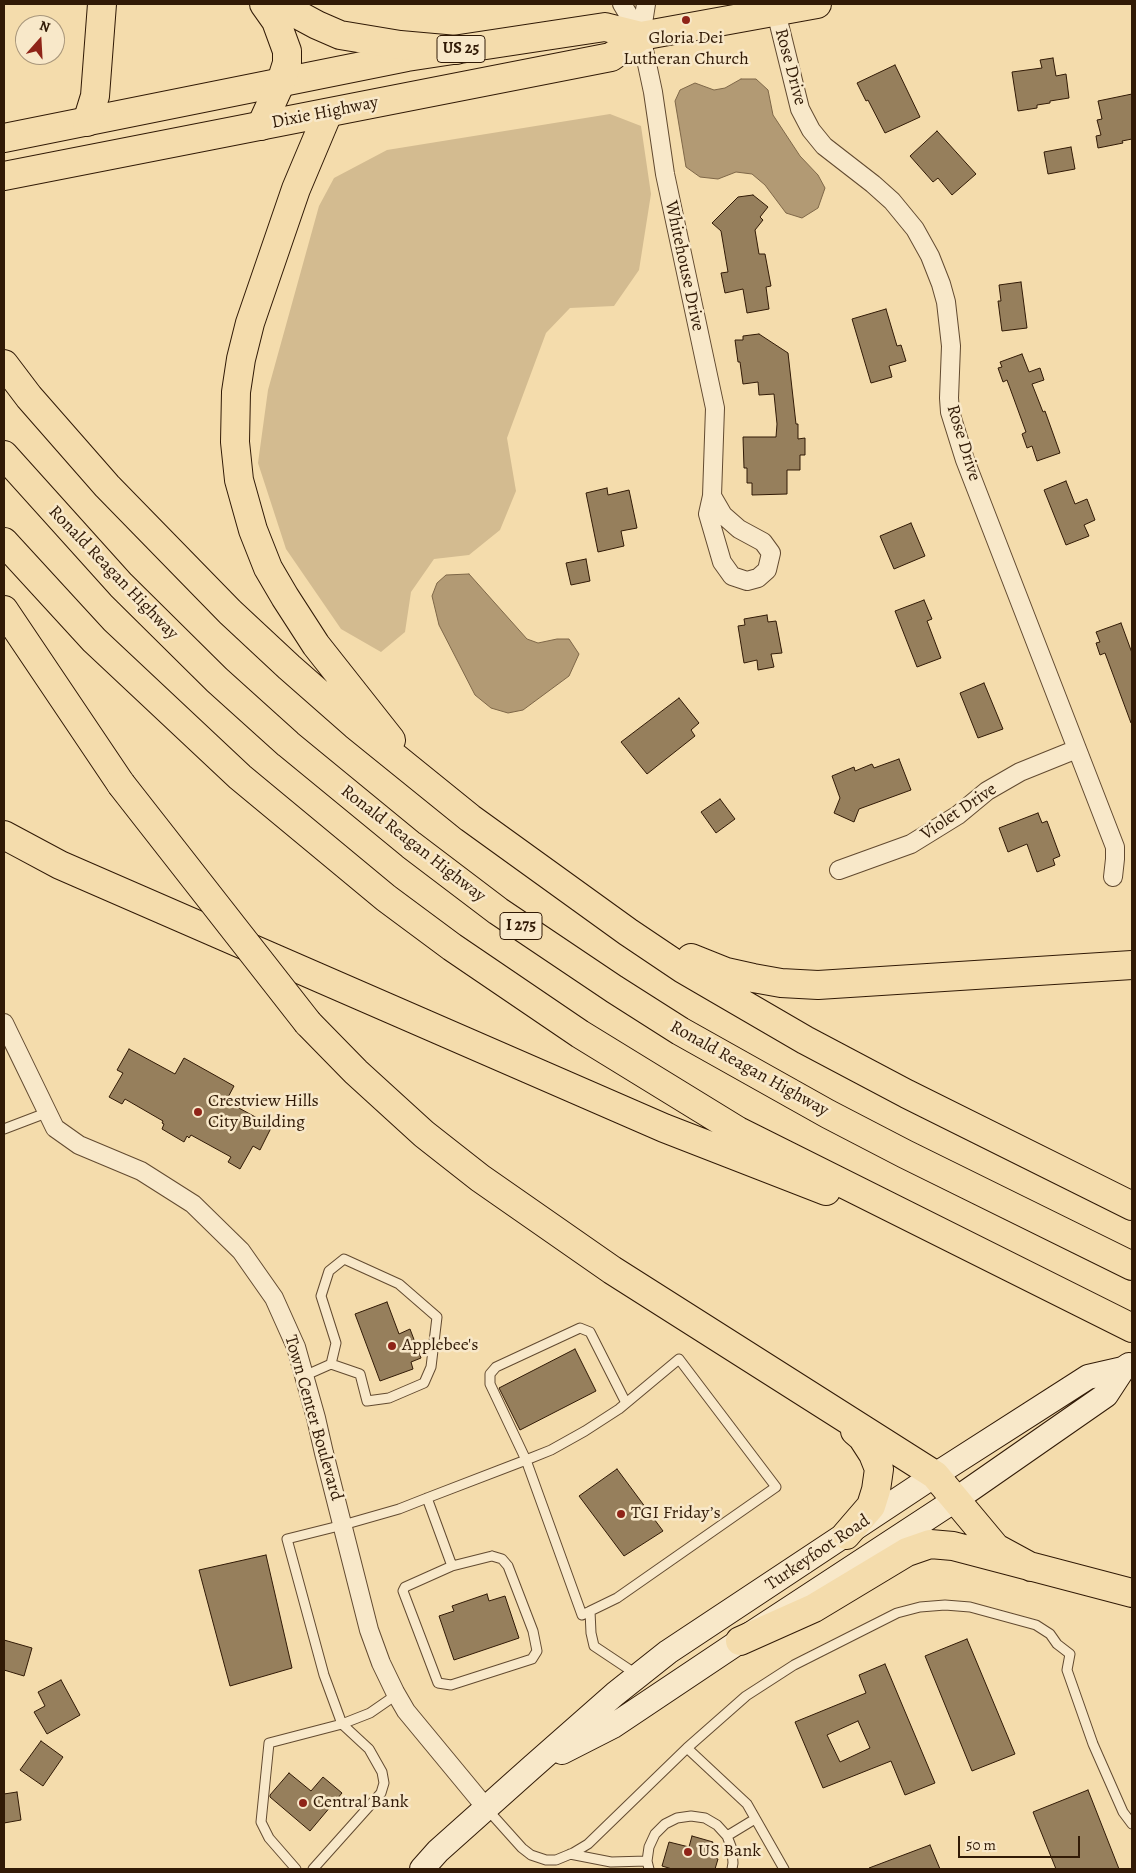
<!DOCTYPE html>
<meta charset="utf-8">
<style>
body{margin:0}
#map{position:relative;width:1136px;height:1873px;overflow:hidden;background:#f4dcac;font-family:Alegreya,serif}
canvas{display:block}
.frame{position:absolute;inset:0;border:5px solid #311a06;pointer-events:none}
.north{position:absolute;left:15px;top:15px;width:50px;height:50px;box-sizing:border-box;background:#f8e8c9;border:1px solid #a8967b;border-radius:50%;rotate:19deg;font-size:14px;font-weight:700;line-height:20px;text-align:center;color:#311a06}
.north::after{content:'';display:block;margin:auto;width:18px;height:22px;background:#8f2418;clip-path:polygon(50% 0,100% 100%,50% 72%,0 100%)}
.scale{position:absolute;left:958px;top:1836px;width:122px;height:22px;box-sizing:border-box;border:2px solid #311a06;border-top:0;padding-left:6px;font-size:15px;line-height:18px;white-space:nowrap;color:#311a06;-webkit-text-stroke:4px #f8e8c9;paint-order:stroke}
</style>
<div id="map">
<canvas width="1136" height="1873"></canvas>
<div class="frame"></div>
<div class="north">N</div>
<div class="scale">50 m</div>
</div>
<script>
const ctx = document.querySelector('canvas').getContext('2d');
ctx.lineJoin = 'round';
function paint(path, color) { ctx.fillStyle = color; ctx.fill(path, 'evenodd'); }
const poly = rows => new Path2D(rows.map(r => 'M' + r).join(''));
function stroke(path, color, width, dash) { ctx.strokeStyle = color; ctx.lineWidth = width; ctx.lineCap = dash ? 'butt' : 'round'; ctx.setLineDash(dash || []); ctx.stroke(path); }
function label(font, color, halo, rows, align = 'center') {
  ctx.font = font + ' Alegreya,serif'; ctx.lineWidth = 5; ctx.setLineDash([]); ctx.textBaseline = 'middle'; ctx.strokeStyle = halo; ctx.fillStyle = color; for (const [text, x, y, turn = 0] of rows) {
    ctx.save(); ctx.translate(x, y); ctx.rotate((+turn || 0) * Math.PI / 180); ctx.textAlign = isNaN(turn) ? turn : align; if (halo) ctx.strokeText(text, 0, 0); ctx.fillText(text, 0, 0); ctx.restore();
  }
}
paint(poly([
 [610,114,641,126,651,194,639,270,614,306,570,308,546,333,507,438,516,491,500,530,469,555,434,559,411,592,405,632,381,652,341,629,286,549,258,463,268,390,319,206,334,178,387,150]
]), '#d3bb90');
const water = poly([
 [741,79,756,79,768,90,773,115,800,156,818,175,825,188,818,208,802,218,786,213,765,185,752,174,736,172,718,179,700,177,686,167,675,101,680,90,695,83,714,90,725,88,741,79],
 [469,574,527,639,538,643,557,639,569,639,579,654,569,676,523,710,508,713,491,708,475,695,439,625,432,596,437,583,446,575,469,574]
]);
paint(water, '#b29a74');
stroke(water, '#7e6748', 1);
const building = poly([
 [1053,58,1056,76,1066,74,1069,98,1050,101,1050,103,1037,105,1037,108,1018,111,1012,72,1042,68,1040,60,1053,58],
 [895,65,920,117,885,133,868,100,866,101,857,83,895,65],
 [1132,94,1132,139,1122,141,1123,143,1098,148,1096,136,1101,135,1097,120,1102,119,1098,101,1132,94],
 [937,131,976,174,952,195,938,178,933,182,910,156,937,131],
 [1071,147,1075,169,1048,174,1044,152,1071,147],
 [753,195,768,207,760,217,763,220,755,230,759,254,765,254,771,286,766,287,769,309,747,313,743,289,725,293,721,273,728,272,721,231,712,223,738,197,753,195],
 [1021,282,1027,328,1002,331,998,301,1001,301,999,285,1021,282],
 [886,309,897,346,901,345,906,361,889,366,892,377,871,383,852,319,886,309],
 [759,334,788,353,796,424,798,424,798,439,805,438,805,455,800,455,800,470,787,470,787,494,752,495,752,483,747,483,747,468,744,468,743,437,776,437,777,424,774,394,759,395,758,382,743,384,740,362,738,362,735,340,743,340,743,336,759,334],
 [1022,354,1029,372,1040,368,1044,380,1032,384,1043,412,1045,411,1060,453,1037,461,1032,446,1027,448,1022,434,1026,432,1007,380,1003,382,998,368,1002,367,1000,362,1022,354],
 [1066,481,1075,504,1087,499,1095,520,1084,525,1089,536,1066,545,1044,490,1066,481],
 [607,488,608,495,629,490,637,528,621,531,624,546,598,552,586,493,607,488],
 [911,523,925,556,894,569,880,536,911,523],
 [586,559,590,581,571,585,566,563,586,559],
 [924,600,932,619,927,621,941,658,917,667,895,611,924,600],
 [767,615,768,622,776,621,782,653,771,654,774,667,758,670,757,660,744,663,738,626,745,625,744,619,767,615],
 [1121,623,1132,653,1132,723,1131,723,1105,653,1100,655,1096,643,1100,642,1096,632,1121,623],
 [984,683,1003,729,978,738,960,693,984,683],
 [679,698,699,723,691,730,695,736,647,774,621,742,679,698],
 [899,759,911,790,859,809,854,822,834,813,840,798,832,776,854,767,855,771,872,764,874,768,899,759],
 [720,799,735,819,716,833,701,812,720,799],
 [1038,813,1042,823,1047,821,1060,856,1053,859,1055,865,1037,872,1027,844,1008,852,999,828,1038,813],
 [129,1049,175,1074,184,1058,234,1086,226,1101,272,1126,260,1150,253,1146,240,1169,228,1162,231,1157,191,1135,189,1138,187,1136,184,1142,162,1129,164,1124,162,1123,163,1121,125,1099,122,1104,109,1097,123,1073,117,1070,129,1049],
 [387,1302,399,1334,410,1329,421,1358,411,1362,413,1369,380,1381,355,1314,387,1302],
 [575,1349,596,1391,520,1430,499,1388,575,1349],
 [617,1469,663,1531,624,1556,579,1496,617,1469],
 [266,1555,292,1668,230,1686,199,1570,266,1555],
 [487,1594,489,1601,505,1596,519,1638,454,1660,439,1616,454,1611,452,1606,487,1594],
 [967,1639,1015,1754,972,1771,925,1656,967,1639],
 [4,1640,32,1648,24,1676,4,1670,4,1640],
 [885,1664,935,1783,905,1795,891,1761,823,1788,795,1722,866,1693,859,1675,885,1664],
 [858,1721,870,1748,840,1762,827,1735,858,1721],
 [61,1680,80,1715,47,1734,34,1712,45,1706,38,1692,61,1680],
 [41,1741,63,1757,43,1786,20,1770,41,1741],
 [289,1773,311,1791,323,1777,342,1793,310,1831,270,1797,270,1795,289,1773],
 [1088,1790,1119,1869,1056,1869,1033,1812,1088,1790],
 [17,1792,21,1820,4,1823,4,1794,17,1792],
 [692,1836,713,1842,709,1856,718,1859,715,1869,672,1869,662,1866,669,1842,689,1847,692,1836],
 [930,1845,940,1869,869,1869,869,1868,930,1845]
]);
paint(building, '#967f5c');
stroke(building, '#311a06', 1);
const lane = poly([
 [4,1129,46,1113],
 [304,1376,331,1364,336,1343,321,1296,329,1271,344,1259,399,1284,437,1317,431,1367,424,1383,389,1398,367,1401,360,1374,331,1364],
 [427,1498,452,1566],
 [492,1556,502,1559,508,1566,533,1631,537,1651,532,1659,451,1685,438,1683,403,1591,405,1587,452,1566,492,1556],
 [590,1611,591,1633,594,1646,636,1674],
 [687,1748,747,1804,784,1869],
 [487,1809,522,1848,531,1855,546,1860,556,1860,573,1853,588,1844,687,1748,746,1696,794,1665,897,1613,920,1607,945,1605,970,1607,1036,1625,1050,1634,1057,1644,1070,1654,1067,1670,1093,1744,1123,1812,1132,1824],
 [727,1836,755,1819],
 [570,1854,611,1862,647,1861],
 [296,1869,269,1838,261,1822,269,1743,342,1724,324,1675,287,1539,343,1525,399,1509,427,1498,526,1460,551,1450,585,1431,619,1409,679,1359,776,1487,617,1598,582,1615,526,1460,490,1384,490,1374,496,1367,580,1328,590,1332,626,1403],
 [313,1869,381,1793,384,1783,382,1772,369,1749,342,1724,370,1713,396,1695],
 [649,1869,647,1861,649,1847,655,1834,665,1824,677,1818,691,1816,705,1818,717,1825,727,1836,732,1849,733,1863,732,1869]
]);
const street = poly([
 [622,4,641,36,653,92,665,174,715,408,712,496,708,514,722,562,732,576,747,581,758,578,767,570,771,553,763,542,739,529,723,515,712,496],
 [776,12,800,109,811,130,824,146,873,184,892,201,915,229,930,256,941,284,946,302,951,346,949,398,950,412,965,460,1115,847,1115,859,1113,877],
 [641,36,646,4],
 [839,870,911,844,958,815,987,791,1020,772,1077,749],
 [4,1023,55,1128,79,1145,141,1171,193,1204,241,1251,274,1298,296,1347,316,1418,324,1453,369,1630,381,1663,395,1692,406,1711,487,1809]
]);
const secondary = poly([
 [562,1752,613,1726,740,1641,955,1500,1106,1395,1123,1369,1129,1365],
 [422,1869,438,1851,531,1768,615,1694,668,1652,935,1475,1088,1377,1123,1369]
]);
const primary = poly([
 [4,138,407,57,605,27,641,36,817,4],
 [4,176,611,57,641,36]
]);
const highway = poly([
 [278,4,317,25,340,35,400,45,456,50],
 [328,113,296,189,250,323,241,359,236,392,235,442,239,480,253,530,268,568,285,597,316,645,391,740],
 [87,122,95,96,102,4],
 [261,126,281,82,287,63,287,51,276,21,264,4],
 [4,364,29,397,107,486,230,612,289,667,355,725,470,818,628,932,683,969,805,1040,907,1094,1132,1206],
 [4,455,121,585,217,680,288,744,411,845,498,911,614,989,680,1031,828,1114,905,1154,1132,1266],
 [4,542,94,640,240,777,386,898,452,947,580,1034,738,1131,1132,1328],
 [4,610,121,784],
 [4,835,60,865,664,1128,826,1191],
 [691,958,726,972,753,978,781,983,818,985,1132,965],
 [308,1023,356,1072,424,1134,480,1178,612,1270,935,1475,996,1548,1031,1567],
 [846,1535,871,1506,876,1490,879,1469,873,1454,862,1437,855,1431],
 [740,1641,814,1608,907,1552,930,1544,953,1546,1132,1593]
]);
stroke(lane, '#624a30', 11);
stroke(street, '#624a30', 20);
stroke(secondary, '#311a06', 26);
stroke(primary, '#311a06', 30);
stroke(highway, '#311a06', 30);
stroke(lane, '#f8e8c9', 9);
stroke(street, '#f8e8c9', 18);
stroke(secondary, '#f8e8c9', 24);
stroke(primary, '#f4dcac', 28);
stroke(highway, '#f4dcac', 28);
const highwayBridge = poly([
 [121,784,308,1023]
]);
stroke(highwayBridge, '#311a06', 30, []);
stroke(highwayBridge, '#f4dcac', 28);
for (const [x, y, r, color] of [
 [686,20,5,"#8f2418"],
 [198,1112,5,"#8f2418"],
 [392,1346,5,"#8f2418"],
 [621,1514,5,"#8f2418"],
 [303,1803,5,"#8f2418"],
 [688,1852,5,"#8f2418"]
]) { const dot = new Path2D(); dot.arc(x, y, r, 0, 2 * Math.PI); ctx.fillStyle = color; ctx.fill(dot); stroke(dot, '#f8e8c9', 2); }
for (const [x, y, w] of [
 [461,49,48],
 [521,926,42]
]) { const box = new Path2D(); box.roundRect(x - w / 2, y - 13.5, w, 27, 4); ctx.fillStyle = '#f8e8c9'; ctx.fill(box); stroke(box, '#311a06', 1); }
label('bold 16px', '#311a06', null, [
 ["US 25",461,49],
 ["I 275",521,926]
]);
label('18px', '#311a06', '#f8e8c9', [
 ["Gloria Dei",686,39,"center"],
 ["Lutheran Church",686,60,"center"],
 ["Crestview Hills",208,1102],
 ["City Building",208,1123],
 ["Applebee's",402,1346],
 ["TGI Friday’s",631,1514],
 ["Central Bank",313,1803],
 ["US Bank",698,1852]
], 'left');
label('18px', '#311a06', '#f8e8c9', [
 ["Rose Drive",790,67,75],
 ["Dixie Highway",325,113,-11],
 ["Whitehouse Drive",684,266,78],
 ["Rose Drive",963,443,73],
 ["Ronald Reagan Highway",113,573,46],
 ["Violet Drive",959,812,-34],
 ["Ronald Reagan Highway",413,844,38],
 ["Ronald Reagan Highway",749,1069,29],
 ["Town Center Boulevard",313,1418,74],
 ["Turkeyfoot Road",818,1553,-34]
]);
</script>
